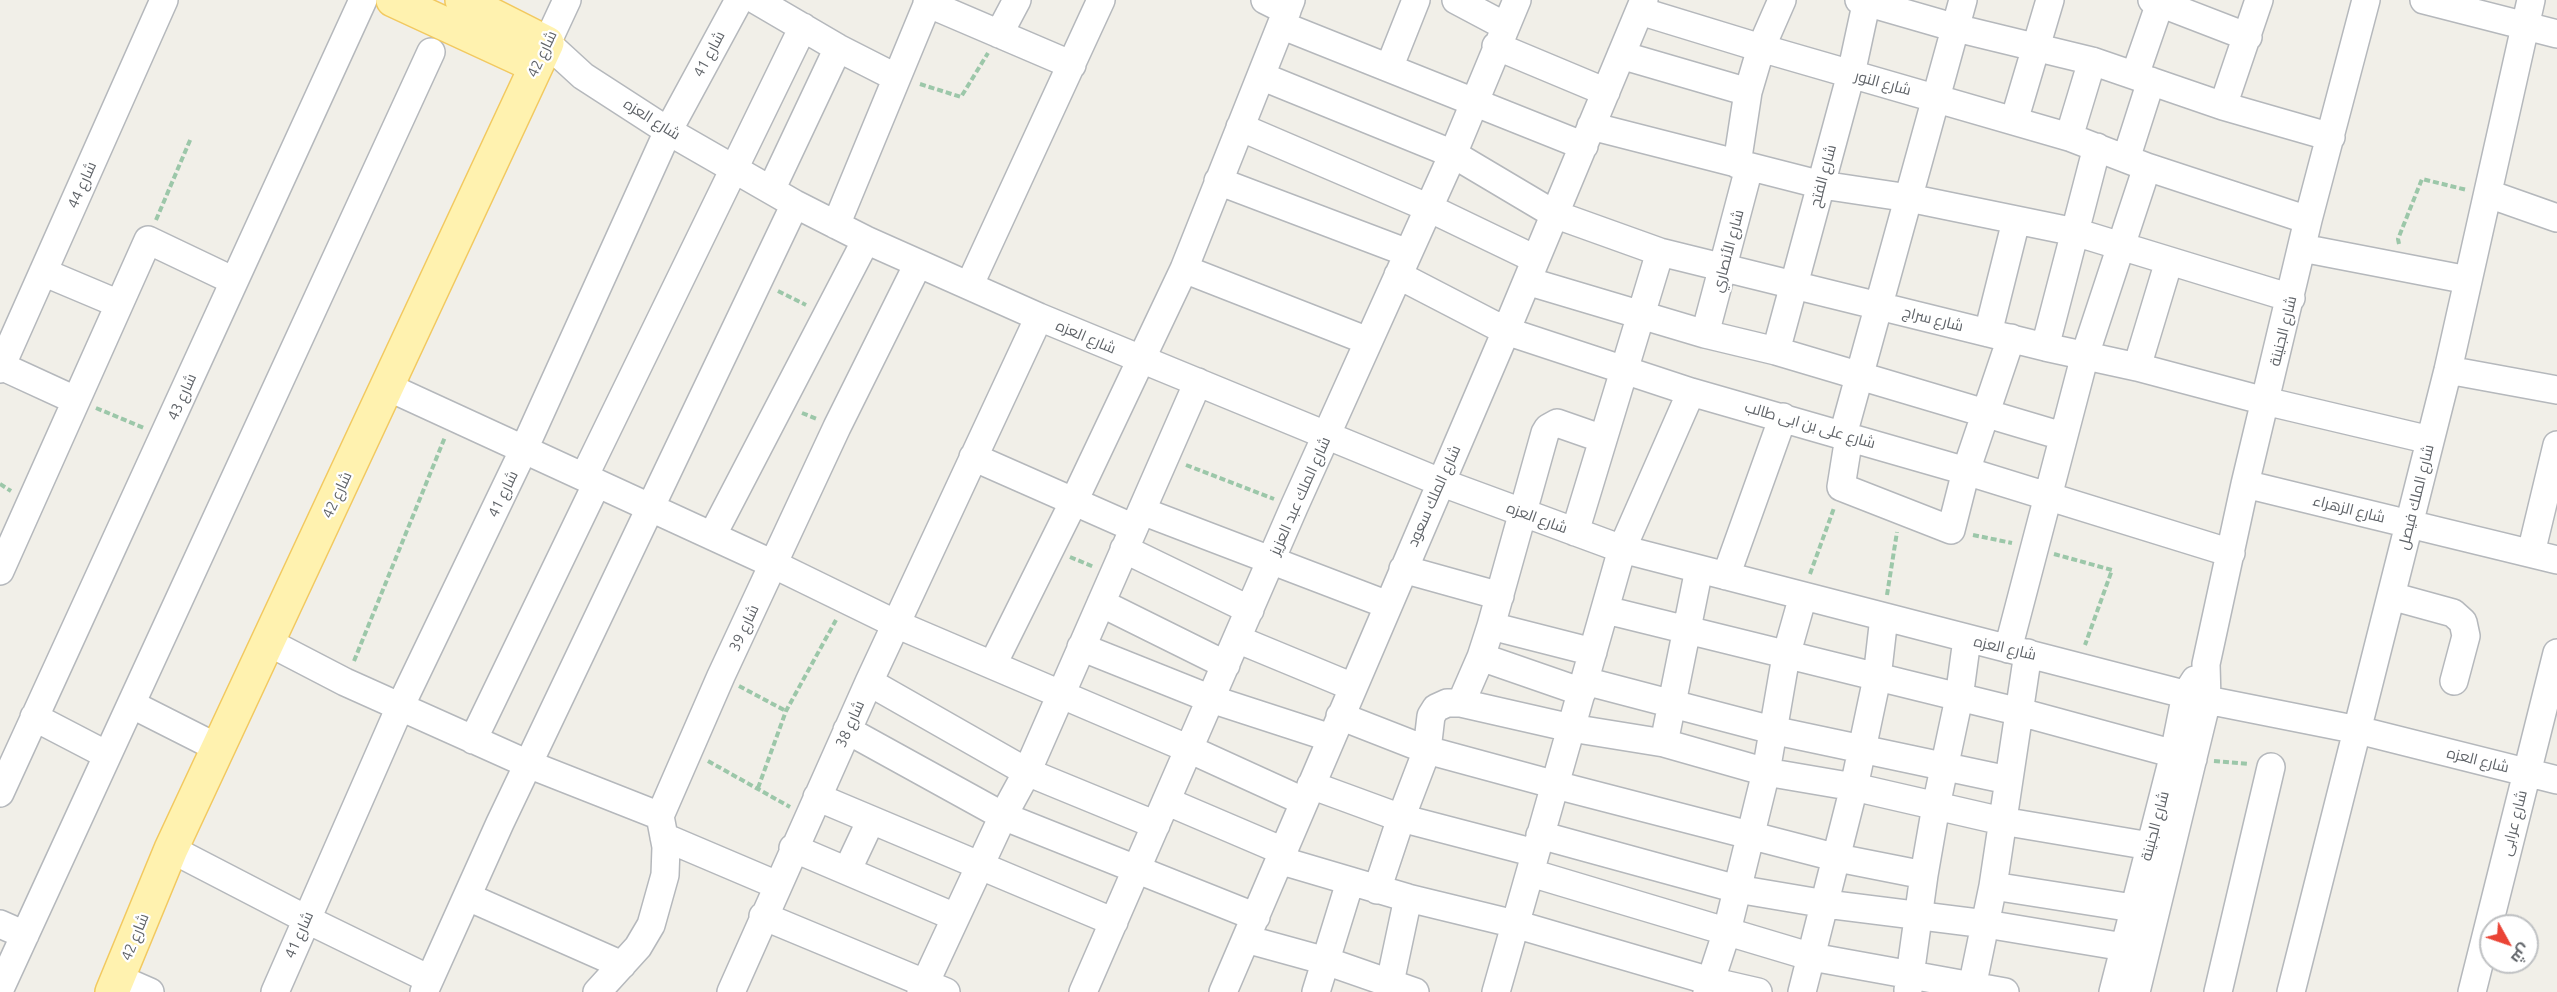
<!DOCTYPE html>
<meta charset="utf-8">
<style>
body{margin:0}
#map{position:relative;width:2557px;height:992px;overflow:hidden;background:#f1efe8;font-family:Ubuntu,Cairo,sans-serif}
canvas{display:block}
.north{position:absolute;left:2479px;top:914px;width:60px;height:60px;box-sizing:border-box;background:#fff;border:2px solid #bfc1c3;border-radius:50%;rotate:130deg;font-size:16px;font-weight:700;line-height:24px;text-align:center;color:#5f6368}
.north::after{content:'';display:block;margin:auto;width:21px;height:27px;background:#ea4335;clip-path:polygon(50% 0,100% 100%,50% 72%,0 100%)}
</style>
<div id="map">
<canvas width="2557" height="992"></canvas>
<div class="north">ش</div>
</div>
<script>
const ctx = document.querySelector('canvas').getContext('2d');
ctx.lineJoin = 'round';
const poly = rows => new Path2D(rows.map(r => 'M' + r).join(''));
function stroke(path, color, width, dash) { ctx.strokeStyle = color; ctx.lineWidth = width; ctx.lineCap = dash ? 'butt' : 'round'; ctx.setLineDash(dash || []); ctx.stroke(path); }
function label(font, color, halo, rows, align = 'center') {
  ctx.font = font + ' Ubuntu,Cairo,sans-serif'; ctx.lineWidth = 4.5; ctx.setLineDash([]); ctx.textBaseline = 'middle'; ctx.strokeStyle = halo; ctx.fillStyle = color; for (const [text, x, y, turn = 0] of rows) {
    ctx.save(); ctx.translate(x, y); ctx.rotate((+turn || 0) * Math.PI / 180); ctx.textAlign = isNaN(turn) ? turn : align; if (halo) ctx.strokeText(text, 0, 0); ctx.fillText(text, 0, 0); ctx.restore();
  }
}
const minor = poly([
 [567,0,547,43,583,76,668,131,795,204,866,240,1039,317,1440,482,1622,549,2207,700,2358,730,2557,780],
 [756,0,838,48,895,77],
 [1265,0,1287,11],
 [1456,0,1505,26],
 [1859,0,1956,28,2092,61,2223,106,2331,137],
 [2152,0,2248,37],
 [2424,0,2557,34],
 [927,3,1072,65],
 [1640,11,1761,48,2069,137,2147,167,2308,220],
 [1281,25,1584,146],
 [999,34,1017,0],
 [1496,46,1606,92],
 [1621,55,1748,92],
 [1389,68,1416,0],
 [2135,75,2160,3],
 [1261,76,1453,154,1554,214,1660,252,2045,347,2137,367,2265,401,2430,440],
 [2223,106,2259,0],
 [2014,121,2050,0],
 [1591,126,1822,185,1909,198,2075,232,2291,298],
 [1240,127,1429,208,1535,259],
 [2069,137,2092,61],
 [2126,159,2151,81],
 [1737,164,1748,92,1761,48,1782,0],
 [1218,181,1408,253],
 [771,190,838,48],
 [2489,194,2557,218],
 [836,225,929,0],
 [2302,248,2468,280],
 [1184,269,1368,341],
 [43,272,119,304],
 [1398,275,1506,331,1691,392,1966,471,2231,553],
 [1527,281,1705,334,1776,351,2062,436],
 [970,284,1101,0],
 [1988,333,2016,221],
 [1705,334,1749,168],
 [2045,347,2097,147],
 [1776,351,1851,74,1867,0],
 [1,366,75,400],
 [2137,367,2169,261],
 [0,369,164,0],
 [2448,370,2557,390],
 [388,387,773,564,896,624,1189,749,1303,801],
 [1843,435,1963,0],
 [1849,437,1841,487,1951,530,1966,471,2011,338],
 [973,457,1134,528],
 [584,477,803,27],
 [2245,484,2557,560],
 [1142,511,1388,605],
 [1575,532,1660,252],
 [712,536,866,240],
 [1124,549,1250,610],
 [2531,553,2557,445],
 [1403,569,1500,596],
 [0,571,148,240,234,281],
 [1726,576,1783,417],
 [2391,596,2453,613,2463,622,2466,636,2454,681],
 [1101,603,1226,665],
 [1606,610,2020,712,2193,759],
 [1491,626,1593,652],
 [1237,639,1353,687],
 [268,642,345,682,528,764,660,816],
 [1081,647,1211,699,1331,738],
 [2008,649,2085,355,2147,167],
 [1481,657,1582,692],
 [993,664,1074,501,1184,269,1291,0],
 [1585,681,1772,730,2008,780],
 [869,682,1027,772,1156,825],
 [1461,703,1481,657,1491,626,1545,433,1548,428,1557,423,1603,439],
 [131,704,218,748],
 [1340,716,1427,750,1556,785,1838,858,1924,875],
 [34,717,107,755],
 [847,730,1003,816,1256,917],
 [473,740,597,483],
 [1664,743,1699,569],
 [1311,785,1401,818,1535,853],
 [0,793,363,0],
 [817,797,1114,922],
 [1166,801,1283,851],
 [1540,835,1737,889,1826,904,1986,924,2124,947],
 [664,837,777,885],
 [793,848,955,917],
 [171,849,306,919,429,979],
 [1279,860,1408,898,1515,924,1710,981,1758,992],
 [847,871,871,820],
 [1531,873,1812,957,2005,992],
 [1993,886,2133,908],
 [1377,890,1401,818,1427,750,1431,716,1436,708,1447,703,1461,703,1571,728,1664,743,1766,772,1854,787,2002,821,2150,846],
 [468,897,622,965],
 [763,916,946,992],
 [0,924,25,935],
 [1246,939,1326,961,1415,992],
 [118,978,150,992],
 [0,989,431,52],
 [1908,990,1924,875,1936,806,1959,698,1967,639],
 [275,992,400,707,524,449,668,131,739,0],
 [424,992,500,823,795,204],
 [597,992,638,947,651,925,665,875,666,847,660,816,721,676,837,427,918,264],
 [731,992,869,682,1039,317],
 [921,992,1003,816,1027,772,1198,382],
 [1083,992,1294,507,1453,154,1517,0],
 [1223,992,1506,331,1644,0],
 [1316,992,1350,882],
 [1388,992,1408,898],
 [1496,992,1622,549,1691,392],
 [1707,992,1727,931,1766,772,1786,656,1803,596],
 [1802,992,1854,787,1877,678,1884,617],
 [1971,992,1993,886,2028,653],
 [2113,992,2174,754,2186,694,2195,680],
 [2136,992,2207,700,2206,664,2245,484,2308,220,2366,0],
 [2218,992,2271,767],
 [2291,992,2448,370,2531,0],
 [2472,992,2557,653]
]);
const major = poly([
 [393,0,536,66],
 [112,992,171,849,547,43,462,0]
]);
stroke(minor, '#b5b8bc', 30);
stroke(major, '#f2c960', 36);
stroke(poly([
 [920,84,961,97,988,53],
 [156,220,191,138],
 [2399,244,2398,239,2422,179,2467,190],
 [778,291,806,305],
 [96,408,144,428],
 [802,413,817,419],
 [1186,465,1274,499],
 [0,484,11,491],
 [1973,535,2012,543],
 [2054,554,2112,570,2085,645],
 [1070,557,1094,567],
 [1810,574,1834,508],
 [1887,595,1897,532],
 [354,661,445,437],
 [739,686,786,711],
 [708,761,790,807],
 [2214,761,2249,764],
 [758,788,786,711,836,620]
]), '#9cc7a9', 4, [6, 3]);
stroke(minor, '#fff', 27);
stroke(major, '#fff2af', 33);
label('15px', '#5f6368', '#fff', [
 ["شارع 42",542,54,-65],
 ["شارع 41",709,54,-62],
 ["شارع النور",1883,83,15],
 ["شارع العزه",652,119,32],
 ["شارع الفتح",1823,176,-75],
 ["شارع 44",82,185,-66],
 ["شارع الأنصاري",1728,251,-75],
 ["شارع سراج",1933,319,14],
 ["شارع الجنينة",2283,331,-76],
 ["شارع العزه",1086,337,23],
 ["شارع 43",182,397,-66],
 ["شارع على بن ابى طالب",1810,425,16],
 ["شارع 41",503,494,-64],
 ["شارع 42",337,495,-65],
 ["شارع الملك عبد العزيز",1300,496,-66],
 ["شارع الملك سعود",1434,496,-66],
 ["شارع الملك فيصل",2416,497,-76],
 ["شارع الزهراء",2349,509,14],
 ["شارع العزه",1537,518,20],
 ["شارع 39",744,628,-65],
 ["شارع العزه",2005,648,13],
 ["شارع 38",850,724,-66],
 ["شارع العزه",2478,760,14],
 ["شارع عرابى",2514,823,-76],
 ["شارع الجنينة",2155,826,-75],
 ["شارع 41",299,935,-66],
 ["شارع 42",135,937,-68]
]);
</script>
